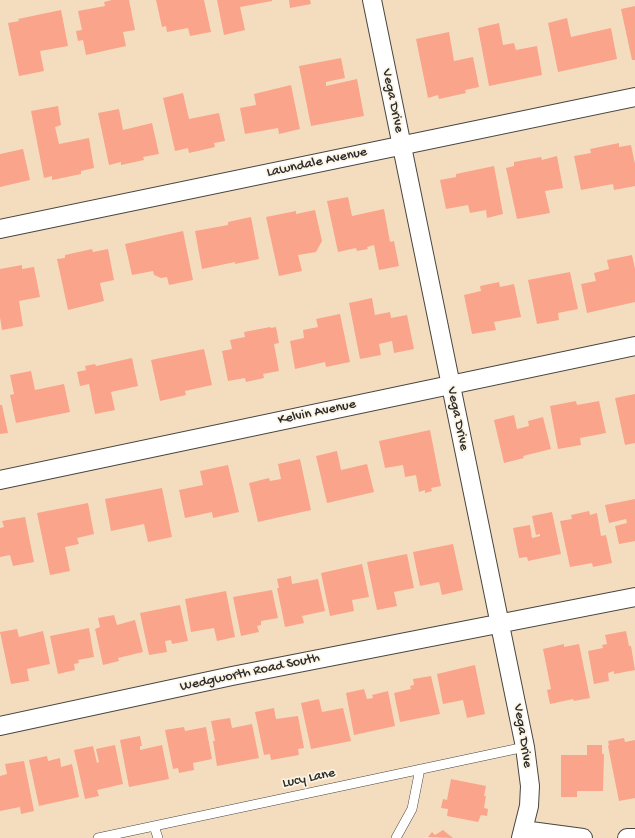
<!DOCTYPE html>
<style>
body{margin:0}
canvas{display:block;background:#f4ddbe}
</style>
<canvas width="635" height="838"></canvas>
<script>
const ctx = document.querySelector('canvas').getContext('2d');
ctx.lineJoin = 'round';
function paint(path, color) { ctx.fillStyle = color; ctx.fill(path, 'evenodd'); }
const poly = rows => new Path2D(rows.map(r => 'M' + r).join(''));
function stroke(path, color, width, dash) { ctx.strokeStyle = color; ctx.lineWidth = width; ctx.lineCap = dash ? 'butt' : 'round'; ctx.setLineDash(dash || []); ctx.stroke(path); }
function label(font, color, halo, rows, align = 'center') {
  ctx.font = font + ' "Gochi Hand",sans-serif'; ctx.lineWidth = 3.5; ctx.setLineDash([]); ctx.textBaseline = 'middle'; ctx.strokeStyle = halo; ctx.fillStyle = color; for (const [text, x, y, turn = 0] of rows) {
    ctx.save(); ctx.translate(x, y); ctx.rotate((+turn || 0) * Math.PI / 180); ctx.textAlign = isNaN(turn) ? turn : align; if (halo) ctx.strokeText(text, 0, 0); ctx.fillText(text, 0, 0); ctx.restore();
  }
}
paint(poly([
 [112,0,129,0,135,30,123,32,126,46,86,55,83,40,78,41,76,31,82,30,78,11,105,6,104,2],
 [156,0,204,0,211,32,190,36,188,28,167,32,166,26,162,27],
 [217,0,272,0,272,1,240,7,245,30,224,35],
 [289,0,310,0,311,4,290,8],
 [635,6,635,60,632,60,621,9],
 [61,10,68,46,40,51,44,71,19,76,8,23,19,21,18,19],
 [567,18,571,37,611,28,617,59,558,72,548,23],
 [499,23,503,45,514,43,516,50,537,46,542,75,489,86,478,28],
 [449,32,454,61,473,57,479,87,465,90,466,93,439,99,438,95,428,98,416,39],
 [341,58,345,78,326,82,326,86,357,79,364,116,311,126,299,66],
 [291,85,300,129,279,134,278,128,245,134,240,108,256,105,254,94],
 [183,93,189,119,219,113,225,141,214,143,215,147,189,153,188,148,175,151,163,98],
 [58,106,61,125,55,127,59,144,89,138,94,168,81,171,81,174,52,180,52,176,44,178,31,111],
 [119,109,123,130,152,123,159,154,143,157,144,160,121,165,121,162,109,165,98,113],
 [619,143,619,147,631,145,635,164,635,186,614,190,613,184,581,190,574,156,591,153,590,149],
 [23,149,30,180,0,187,0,154],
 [557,156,563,188,545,191,550,213,517,219,506,168,514,166,514,162,541,157,542,160],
 [494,166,503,214,487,218,486,210,470,213,468,205,446,209,440,180,456,177,456,174],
 [348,197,352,216,384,209,390,242,394,241,399,266,379,270,374,245,367,247,368,249,357,251,356,248,338,252,327,201],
 [315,210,322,241,316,252,298,255,302,271,279,276,266,217,296,211,296,214],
 [251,217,259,259,235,264,235,262,202,269,195,231,228,225,228,222],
 [183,231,193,280,169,285,167,277,161,278,154,275,153,271,132,275,125,244],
 [92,249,93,252,108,249,114,280,100,283,104,301,68,310,57,259,65,258,65,255],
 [632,255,635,269,635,302,587,313,581,284,596,281,594,273,609,269,607,260],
 [22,265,22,269,34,267,40,297,19,301,23,326,2,330,0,317,0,269],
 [570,272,578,309,558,313,559,320,537,324,528,280],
 [499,282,500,287,514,284,521,317,494,322,496,330,472,334,464,295,481,291,480,286],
 [372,298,375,315,390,312,391,318,407,315,414,349,394,353,392,341,379,344,381,355,360,359,349,303],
 [340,314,350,362,326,367,325,362,295,369,290,341,304,338,303,330,318,327,316,319],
 [270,327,271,328,276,327,279,343,274,344,279,371,263,374,264,378,246,382,245,378,228,381,222,351,232,349,230,340,245,337,244,332],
 [204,349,212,385,185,391,186,395,160,401,151,360],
 [132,358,138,386,111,392,115,410,95,414,89,384,80,386,77,372,86,370,85,366,95,364,96,366],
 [31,371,35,390,64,384,70,412,16,423,10,395,14,394,10,375],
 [635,394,635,443,625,445,615,398],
 [576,401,577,405,599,401,606,433,580,438,581,445,558,449,550,406],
 [0,405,2,405,8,433,0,434],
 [514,415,517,429,529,426,528,421,543,417,551,449,523,456,524,458,504,463,494,420],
 [430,430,441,486,431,488,432,491,425,493,425,490,419,492,416,475,405,477,403,465,385,468,379,441],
 [337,451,341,470,367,464,374,492,327,503,316,456],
 [300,459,311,510,258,522,249,483,269,478,270,481,281,479,278,464],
 [228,465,239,512,213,518,212,512,185,518,179,490,203,485,200,471],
 [162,488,172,537,148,542,144,524,111,531,105,499],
 [635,499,635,541,619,544,615,526,627,523,626,519,609,523,605,505],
 [88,503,94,534,77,538,79,544,65,547,70,571,50,575,37,513],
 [589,511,590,515,597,513,601,536,606,535,612,563,593,567,592,563,570,567,560,521,572,519,571,515],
 [552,512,561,554,528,561,527,557,519,558,513,528,530,525,532,538,540,536,540,534,536,535,532,516],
 [25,517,34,562,13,566,10,555,0,557,0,528,4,527,2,521],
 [453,544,463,590,442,595,439,582,420,586,413,552],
 [407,554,414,588,394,592,397,606,377,610,367,562],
 [362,564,369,597,352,600,354,611,330,616,321,573],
 [291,576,292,584,318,579,325,611,302,616,304,623,285,627,277,588,279,588,277,579],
 [272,590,278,618,261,621,261,625,257,626,259,632,241,636,233,597],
 [226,591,235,637,217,641,214,628,191,632,185,599],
 [180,605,188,641,172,644,171,640,165,641,167,652,149,655,140,613],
 [114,615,117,625,135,620,143,652,118,658,119,661,103,665,95,629,100,627,98,618],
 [89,628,94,657,78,660,79,663,74,664,75,670,58,674,50,636],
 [17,629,19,637,43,631,50,664,27,669,29,681,11,684,0,632],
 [626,631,629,646,631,646,635,670,614,674,614,671,608,673,609,681,594,684,588,651,603,648,602,645,607,644,605,635],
 [564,644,564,647,579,644,590,698,574,701,573,699,550,704,547,690,551,689,543,649],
 [475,665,485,714,467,718,463,700,443,704,437,674],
 [431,676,440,714,400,722,394,693,411,689,410,686,414,685,413,679],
 [364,689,367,699,373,698,372,695,388,691,395,726,354,735,346,693],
 [319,699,322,712,343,708,351,741,311,749,301,703],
 [274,708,276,719,298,716,304,748,298,749,299,755,271,760,270,754,264,755,255,712],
 [230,718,232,728,252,724,259,758,217,766,213,741,215,741,211,721],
 [184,727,185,731,206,727,212,759,193,763,194,770,179,773,178,768,173,769,165,730],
 [140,736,142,746,140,746,140,750,162,745,169,779,129,787,120,740],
 [624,738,625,742,635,740,635,798,619,801,608,746,609,745,608,741],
 [115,745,123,784,97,790,99,796,85,799,74,750,93,746,97,763,99,762,96,749],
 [587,745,602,745,602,754,604,754,603,791,577,791,577,797,561,797,561,755,587,755],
 [47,756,48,761,60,758,61,767,72,764,79,797,39,806,29,760],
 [24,761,34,811,21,814,20,807,0,811,0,776,7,774,5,764],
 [451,779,486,786,484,796,486,796,484,808,488,809,487,816,481,815,478,822,447,816,448,809,441,808,443,799,447,800],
 [443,830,453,838,428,837,432,832,435,835]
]), '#faa48c');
const service = poly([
 [154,826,158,838],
 [98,838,525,747],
 [396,838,412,809,420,769]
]);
const minor = poly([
 [372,0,525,747,530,786,529,806,521,838],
 [0,229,635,97],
 [0,480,635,346],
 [0,726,232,676,635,597],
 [523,830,583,838],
 [627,838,635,838]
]);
stroke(service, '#494641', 10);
stroke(minor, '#494641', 20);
stroke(service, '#fff', 9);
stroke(minor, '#fff', 18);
label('14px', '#2b2b2b', '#fcf5e5', [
 ["Vega Drive",392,101,78],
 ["Lawndale Avenue",317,163,-12],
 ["Kelvin Avenue",317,413,-12],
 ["Vega Drive",457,419,78],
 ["Wedgworth Road South",250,673,-12],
 ["Vega Drive",522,736,81],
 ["Lucy Lane",309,779,-12]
]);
</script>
